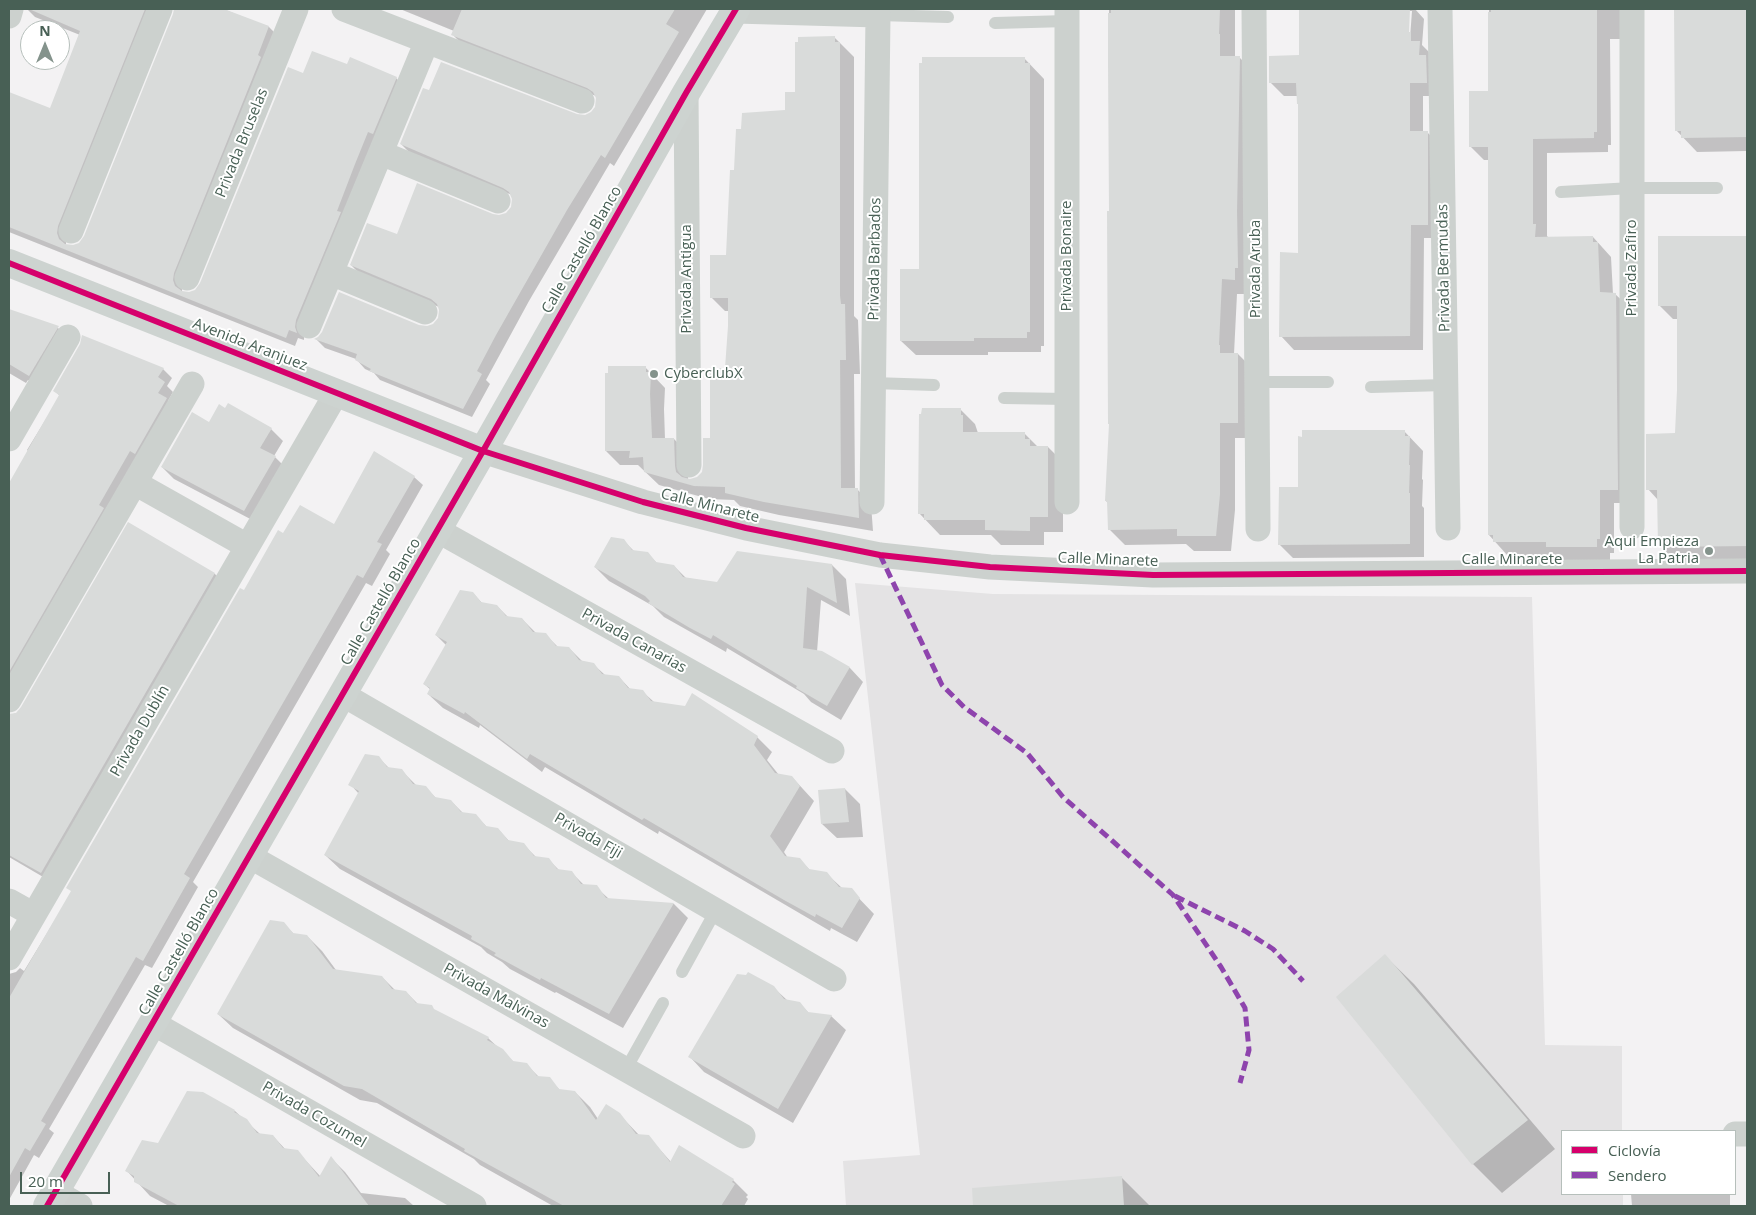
<!DOCTYPE html>
<meta charset="utf-8">
<style>
body{margin:0}
#map{position:relative;width:1756px;height:1215px;overflow:hidden;background:#f3f2f3;font-family:"Open Sans",sans-serif}
canvas{display:block}
.frame{position:absolute;inset:0;border:10px solid #486055;pointer-events:none}
.legend{position:absolute;left:1561px;top:1130px;width:175px;height:65px;box-sizing:border-box;background:#fff;border:1px solid #b6bfbb;margin:0;padding:6px 9px;list-style:none;font-size:15px;color:#486055}
.legend li{display:flex;align-items:center;gap:10px;height:25px}
.legend b{width:25px;border:1px solid #b6bfbb}
.north{position:absolute;left:20px;top:20px;width:50px;height:50px;box-sizing:border-box;background:#fff;border:1px solid #b6bfbb;border-radius:50%;rotate:0deg;font-size:14px;font-weight:700;line-height:20px;text-align:center;color:#486055}
.north::after{content:'';display:block;margin:auto;width:18px;height:22px;background:#84938c;clip-path:polygon(50% 0,100% 100%,50% 72%,0 100%)}
.scale{position:absolute;left:20px;top:1172px;width:90px;height:22px;box-sizing:border-box;border:2px solid #486055;border-top:0;padding-left:6px;font-size:15px;line-height:18px;white-space:nowrap;color:#486055;-webkit-text-stroke:4px #fff;paint-order:stroke}
</style>
<div id="map">
<canvas width="1756" height="1215"></canvas>
<div class="frame"></div>
<ul class="legend">
<li><b style="height:6px;background:#d6006c"></b>Ciclovía</li>
<li><b style="height:6px;background:#8e44ad"></b>Sendero</li>
</ul>
<div class="north">N</div>
<div class="scale">20 m</div>
</div>
<script>
const ctx = document.querySelector('canvas').getContext('2d');
ctx.lineJoin = 'round';
function paint(path, color) { ctx.fillStyle = color; ctx.fill(path, 'evenodd'); }
const poly = rows => new Path2D(rows.map(r => 'M' + r).join(''));
function stroke(path, color, width, dash) { ctx.strokeStyle = color; ctx.lineWidth = width; ctx.lineCap = dash ? 'butt' : 'round'; ctx.setLineDash(dash || []); ctx.stroke(path); }
function label(font, color, halo, rows, align = 'center') {
  ctx.font = font + ' "Open Sans",sans-serif'; ctx.lineWidth = 4; ctx.setLineDash([]); ctx.textBaseline = 'middle'; ctx.strokeStyle = halo; ctx.fillStyle = color; for (const [text, x, y, turn = 0] of rows) {
    ctx.save(); ctx.translate(x, y); ctx.rotate((+turn || 0) * Math.PI / 180); ctx.textAlign = isNaN(turn) ? turn : align; if (halo) ctx.strokeText(text, 0, 0); ctx.fillText(text, 0, 0); ctx.restore();
  }
}
paint(poly([
 [855,583,993,594,1532,597,1545,1045,1622,1046,1622,1131,1562,1131,1562,1194,1623,1194,1623,1206,846,1206,843,1161,920,1155]
]), '#e4e3e4');
paint(poly([
 [27,9,159,9,66,235,66,246,73,247,80,244,85,237,175,15,175,9,223,9,269,27,278,36,182,282,182,292,190,293,197,290,304,75,347,66,396,78,405,87,304,330,304,340,298,338,295,346,9,232,9,93,50,110,80,35,35,17],
 [400,9,707,9,614,166,610,163,529,301,486,380,490,384,472,417,380,380,374,373,365,369,356,359,325,348,316,339,419,326,428,327,434,325,439,318,439,307,360,274,351,265,398,236,493,216,500,217,507,214,512,207,512,195,410,153,401,144,577,116,585,116,592,113,597,106,596,96,462,44,453,35,454,31],
 [1109,9,1235,9,1235,57,1239,57,1255,73,1250,294,1237,294,1234,354,1238,354,1253,369,1253,438,1235,438,1235,510,1231,551,1194,551,1186,544,1125,545,1109,529,1108,503,1106,501,1111,425],
 [1300,9,1415,9,1424,19,1422,45,1433,56,1440,96,1423,96,1423,132,1427,132,1441,146,1441,238,1424,238,1423,350,1294,350,1281,336,1300,254,1299,104,1298,96,1284,96,1270,82,1300,56],
 [1409,11,1412,11,1410,38,1407,38],
 [1489,9,1628,9,1629,39,1610,39,1611,145,1608,145,1608,152,1547,153,1547,236,1549,238,1593,237,1611,257,1613,294,1615,294,1630,308,1631,503,1614,503,1614,553,1610,553,1610,560,1561,561,1556,556,1508,556,1489,535,1489,160,1484,160,1470,146,1489,92],
 [1675,9,1747,9,1747,151,1697,152,1676,130],
 [834,37,854,57,854,316,858,320,860,374,854,374,855,489,857,489,871,504,873,531,779,515,740,506,734,500,709,499,659,485,638,465,620,465,606,451,645,367,665,388,664,409,665,439,674,439,688,453,688,481,697,478,703,472,727,369,729,311,725,311,711,297,727,256,735,172,743,130,786,112,796,93],
 [1024,58,1044,79,1044,346,1041,346,1041,352,988,352,988,355,916,355,901,341,920,270],
 [1747,236,1747,559,1674,560,1660,546,1658,500,1648,489,1676,434,1678,391,1678,319,1673,319,1659,305,1659,237],
 [9,310,58,328,71,340,42,388,28,380,26,383,9,373],
 [83,337,163,369,172,378,167,386,173,392,168,401,175,408,9,695,9,485,28,451,27,450,60,396,55,391,82,345],
 [960,409,975,424,978,433,1024,433,1038,447,1048,447,1063,462,1063,532,1044,532,1044,545,1001,545,991,535,940,535,919,513],
 [210,424,271,429,283,441,274,456,287,469,256,522,174,479,162,467],
 [1404,431,1423,451,1422,479,1423,480,1422,506,1424,508,1424,557,1293,558,1279,544,1299,488],
 [414,477,423,485,386,550,390,554,372,586,366,583,193,882,198,887,152,968,145,965,49,1129,54,1133,39,1158,34,1155,9,1200,9,974,16,972,20,968,24,971,72,892,244,592,284,535,334,526],
 [129,524,215,574,223,583,50,881,9,857,9,715,17,713,22,708],
 [624,541,635,552,648,554,658,564,674,566,686,578,718,583,832,565,846,579,850,616,821,600,817,652,850,668,863,682,841,720,811,702,804,694,727,648,726,652,664,617,653,606,609,581,595,567],
 [473,593,483,604,497,606,508,617,522,619,536,633,545,634,558,647,569,648,583,662,593,664,605,675,619,677,631,690,643,692,654,702,757,737,772,752,767,760,779,775,792,777,814,801,784,852,788,858,799,859,811,871,827,874,842,888,851,890,874,914,857,942,831,928,830,931,659,831,658,834,545,767,542,772,480,725,479,728,443,708,428,694,431,690,424,684,446,645,436,635],
 [378,757,390,769,401,770,416,785,425,787,437,799,451,801,463,813,475,815,488,828,498,829,510,842,523,844,537,858,548,859,560,871,571,872,584,885,596,887,609,899,674,904,688,918,623,1028,556,992,555,993,510,969,502,962,487,953,481,947,340,869,325,855,359,794,350,784],
 [845,789,860,804,863,837,837,838,822,824],
 [283,923,295,935,307,936,322,951,336,970,382,977,395,990,406,992,419,1005,435,1011,488,1038,515,1063,526,1064,540,1078,549,1079,561,1091,575,1092,590,1107,598,1119,619,1114,639,1135,648,1136,671,1162,733,1180,748,1195,746,1197,748,1199,744,1206,553,1206,480,1165,474,1159,377,1103,360,1100,233,1028,218,1014],
 [1385,956,1414,984,1555,1149,1502,1193,1473,1164],
 [773,987,788,1001,799,1003,810,1014,831,1016,846,1030,793,1123,704,1072,690,1057],
 [235,1111,260,1134,273,1136,286,1150,297,1151,321,1177,331,1158,345,1172,361,1193,405,1198,414,1206,169,1206,150,1196,126,1170,159,1144],
 [1121,1177,1150,1206,1008,1206,1006,1187],
 [1631,1194,1730,1194,1730,1206,1632,1206]
]), '#0003');
paint(poly([
 [29,9,145,9,58,226,57,233,59,239,65,244,73,245,79,243,84,236,173,14,174,9,224,9,269,26,258,55,261,57,174,273,173,280,175,286,182,291,189,292,195,290,200,283,288,67,303,73,312,51,347,64,350,57,397,77,373,134,368,132,355,164,337,211,341,212,296,320,295,327,297,333,289,330,286,338,9,227,9,92,50,108,80,31],
 [462,9,675,9,666,24,679,32,605,158,601,155,567,210,496,335,477,371,482,374,463,409,369,371,371,369,355,360,357,354,314,339,318,337,322,332,339,292,419,325,427,326,433,324,438,318,439,310,437,304,431,299,350,265,367,223,397,234,417,183,493,214,499,215,506,213,511,207,512,199,509,192,503,188,400,144,423,88,429,90,441,62,577,114,585,115,591,112,595,107,596,98,593,92,587,88,451,35],
 [1111,9,1220,9,1219,34,1220,34,1220,56,1240,56,1237,211,1238,268,1235,268,1235,280,1222,279,1219,345,1220,345,1220,353,1238,353,1238,423,1220,423,1220,494,1216,536,1177,536,1177,529,1108,530,1107,501,1105,501,1109,424,1108,424,1107,211,1109,211,1108,64,1108,13,1111,13],
 [1299,9,1410,9,1409,32,1411,32,1411,41,1420,41,1419,55,1426,55,1427,83,1410,83,1410,131,1428,131,1428,225,1411,225,1410,336,1279,337,1280,252,1298,253,1298,104,1297,104,1296,83,1269,83,1269,56,1299,55],
 [1491,9,1597,9,1597,132,1594,132,1594,138,1533,139,1533,224,1536,224,1535,237,1593,236,1593,242,1598,242,1600,292,1616,293,1618,490,1600,490,1600,539,1597,539,1597,547,1546,547,1546,542,1493,542,1493,535,1488,535,1488,147,1469,147,1469,91,1488,91,1488,12,1491,12],
 [1674,9,1747,9,1747,137,1681,138,1681,131,1675,131],
 [835,36,835,42,840,42,840,296,841,304,845,304,846,360,840,360,841,488,858,488,859,518,764,502,725,493,725,487,694,486,644,472,643,457,629,458,630,451,605,451,605,373,608,373,608,366,646,366,646,372,651,372,650,394,652,438,674,438,675,466,676,472,682,477,690,479,697,477,702,472,703,465,703,438,710,438,710,368,725,368,728,326,728,298,710,298,710,255,726,255,730,170,734,170,736,129,741,129,742,113,785,110,785,92,795,92,795,42,798,42,798,37],
 [922,57,1025,57,1025,63,1030,63,1030,332,1027,332,1027,338,974,338,974,341,900,341,900,269,919,269,919,63,922,63],
 [1658,236,1747,236,1747,546,1658,547,1657,490,1646,490,1646,434,1675,433,1677,390,1677,306,1658,306],
 [9,309,59,326,29,376,9,364],
 [82,335,164,368,158,377,165,382,158,393,167,398,135,454,130,451,99,505,104,508,9,672,9,483,59,395,53,391,80,344],
 [228,403,272,428,260,448,276,456,244,511,161,467,192,412,209,422,219,404,225,408],
 [922,408,961,408,961,415,963,415,963,432,1025,432,1025,439,1030,439,1030,446,1048,446,1048,517,1030,517,1030,531,985,530,985,520,924,520,924,514,918,514,919,414,921,414],
 [1302,430,1405,430,1405,436,1410,436,1409,465,1410,465,1409,493,1410,493,1410,544,1278,545,1279,487,1298,487,1298,436,1302,437],
 [374,451,415,476,377,542,382,544,363,578,357,575,184,874,190,878,143,961,136,957,41,1121,46,1124,30,1151,25,1148,9,1177,9,998,71,891,66,888,240,588,244,590,278,530,283,533,300,505,334,524],
 [128,522,215,573,41,873,9,855,9,714,16,713,21,707],
 [611,537,624,539,632,550,648,552,656,562,674,565,683,577,717,582,737,551,832,564,837,603,807,587,803,648,822,651,850,667,827,706,796,688,797,686,713,635,711,639,690,628,648,603,650,601,645,596,594,567],
 [460,590,473,592,481,602,497,605,506,616,522,618,533,632,546,633,556,646,569,647,579,660,594,663,602,674,619,676,628,688,643,690,651,701,685,706,692,693,758,736,754,745,775,773,792,776,800,786,770,836,785,856,800,858,809,869,827,872,839,887,852,888,860,898,842,928,816,914,815,917,784,900,644,818,642,820,530,754,527,759,465,712,464,714,427,694,430,688,423,684,447,642,435,635],
 [365,754,379,756,387,767,402,769,413,784,426,786,435,797,451,800,461,812,476,814,486,826,498,828,508,840,524,843,534,856,549,858,557,869,572,871,581,884,597,885,606,898,674,903,609,1014,541,978,540,980,494,955,496,953,471,939,472,936,324,855,359,791,348,785],
 [845,788,849,822,821,824,818,790],
 [270,920,284,922,293,933,307,935,333,969,382,976,392,989,406,991,416,1003,432,1005,434,1009,489,1037,487,1040,503,1049,513,1061,527,1063,537,1076,550,1077,559,1089,575,1091,596,1120,606,1104,620,1113,636,1134,649,1135,670,1162,679,1145,734,1179,732,1182,735,1184,721,1206,564,1206,464,1151,465,1149,362,1089,344,1086,217,1014],
 [1385,954,1528,1120,1472,1165,1336,997],
 [748,972,774,986,784,999,800,1002,808,1012,832,1015,778,1109,688,1057,737,974,746,975],
 [187,1091,203,1092,235,1110,234,1112,247,1119,257,1133,273,1135,283,1148,298,1150,319,1177,331,1156,369,1206,179,1206,134,1182,134,1176,125,1171,142,1140,158,1143],
 [1122,1176,1124,1206,973,1206,972,1188]
]), '#d9dbda');
stroke(poly([
 [878,15,948,17],
 [995,23,1067,21],
 [1561,192,1632,188,1717,188],
 [1257,382,1328,382],
 [873,383,934,385],
 [1371,387,1446,385],
 [1004,398,1067,399],
 [682,972,716,910],
 [626,1069,663,1003]
]), '#ccd1ce', 12);
stroke(poly([
 [344,9,582,101],
 [1254,9,1258,529],
 [1440,9,1448,528],
 [735,11,878,15,872,502],
 [9,16,11,9],
 [686,93,689,465],
 [381,153,498,201],
 [71,231,160,9],
 [331,273,425,312],
 [187,278,296,9],
 [309,326,427,41],
 [9,439,68,337],
 [483,451,643,502,746,528,880,555,990,567,1153,575,1747,571],
 [135,483,247,546],
 [1067,502,1067,9],
 [1632,527,1632,9],
 [437,530,832,751],
 [342,694,834,979],
 [9,700,192,384],
 [249,856,743,1136],
 [9,901,34,915],
 [9,958,337,392],
 [153,1023,474,1206],
 [1735,1134,1747,1134],
 [55,1192,80,1206]
]), '#ccd1ce', 25);
stroke(poly([
 [9,263,483,451],
 [47,1206,483,451,686,93,736,9]
]), '#cdd3d0', 28);
stroke(poly([
 [880,555,942,685,964,707,1027,753,1063,797,1173,895,1221,967,1245,1008,1249,1050,1240,1083],
 [1175,896,1245,931,1273,949,1303,981]
]), '#8e44ad', 5, [10, 5]);
stroke(poly([
 [9,263,483,451,643,502,746,528,880,555,990,567,1153,575,1747,571],
 [47,1206,483,451,686,93,736,9]
]), '#d6006c', 6);
for (const [x, y, r, color] of [
 [654,374,5,"#84938c"],
 [1709,551,5,"#84938c"]
]) { const dot = new Path2D(); dot.arc(x, y, r, 0, 2 * Math.PI); ctx.fillStyle = color; ctx.fill(dot); stroke(dot, '#fff', 2); }
label('15px', '#486055', '#fff', [
 ["Privada Bruselas",242,143,-68],
 ["Calle Castelló Blanco",582,250,-60],
 ["Privada Bonaire",1067,256,-90],
 ["Privada Barbados",875,259,-89],
 ["Privada Bermudas",1444,268,-91],
 ["Privada Zafiro",1632,268,-90],
 ["Privada Aruba",1256,269,-90],
 ["Privada Antigua",687,279,-90],
 ["Avenida Aranjuez",250,345,21],
 ["Calle Minarete",710,506,14],
 ["Calle Minarete",1108,560,2],
 ["Calle Minarete",1512,560],
 ["Calle Castelló Blanco",381,602,-60],
 ["Privada Canarias",634,641,29],
 ["Privada Dublín",140,731,-60],
 ["Privada Fiji",588,836,30],
 ["Calle Castelló Blanco",179,952,-60],
 ["Privada Malvinas",496,996,29],
 ["Privada Cozumel",314,1115,30]
]);
label('15px', '#486055', '#fff', [
 ["CyberclubX",664,374],
 ["Aqui Empieza",1699,542,"right"],
 ["La Patria",1699,559,"right"]
], 'left');
</script>
